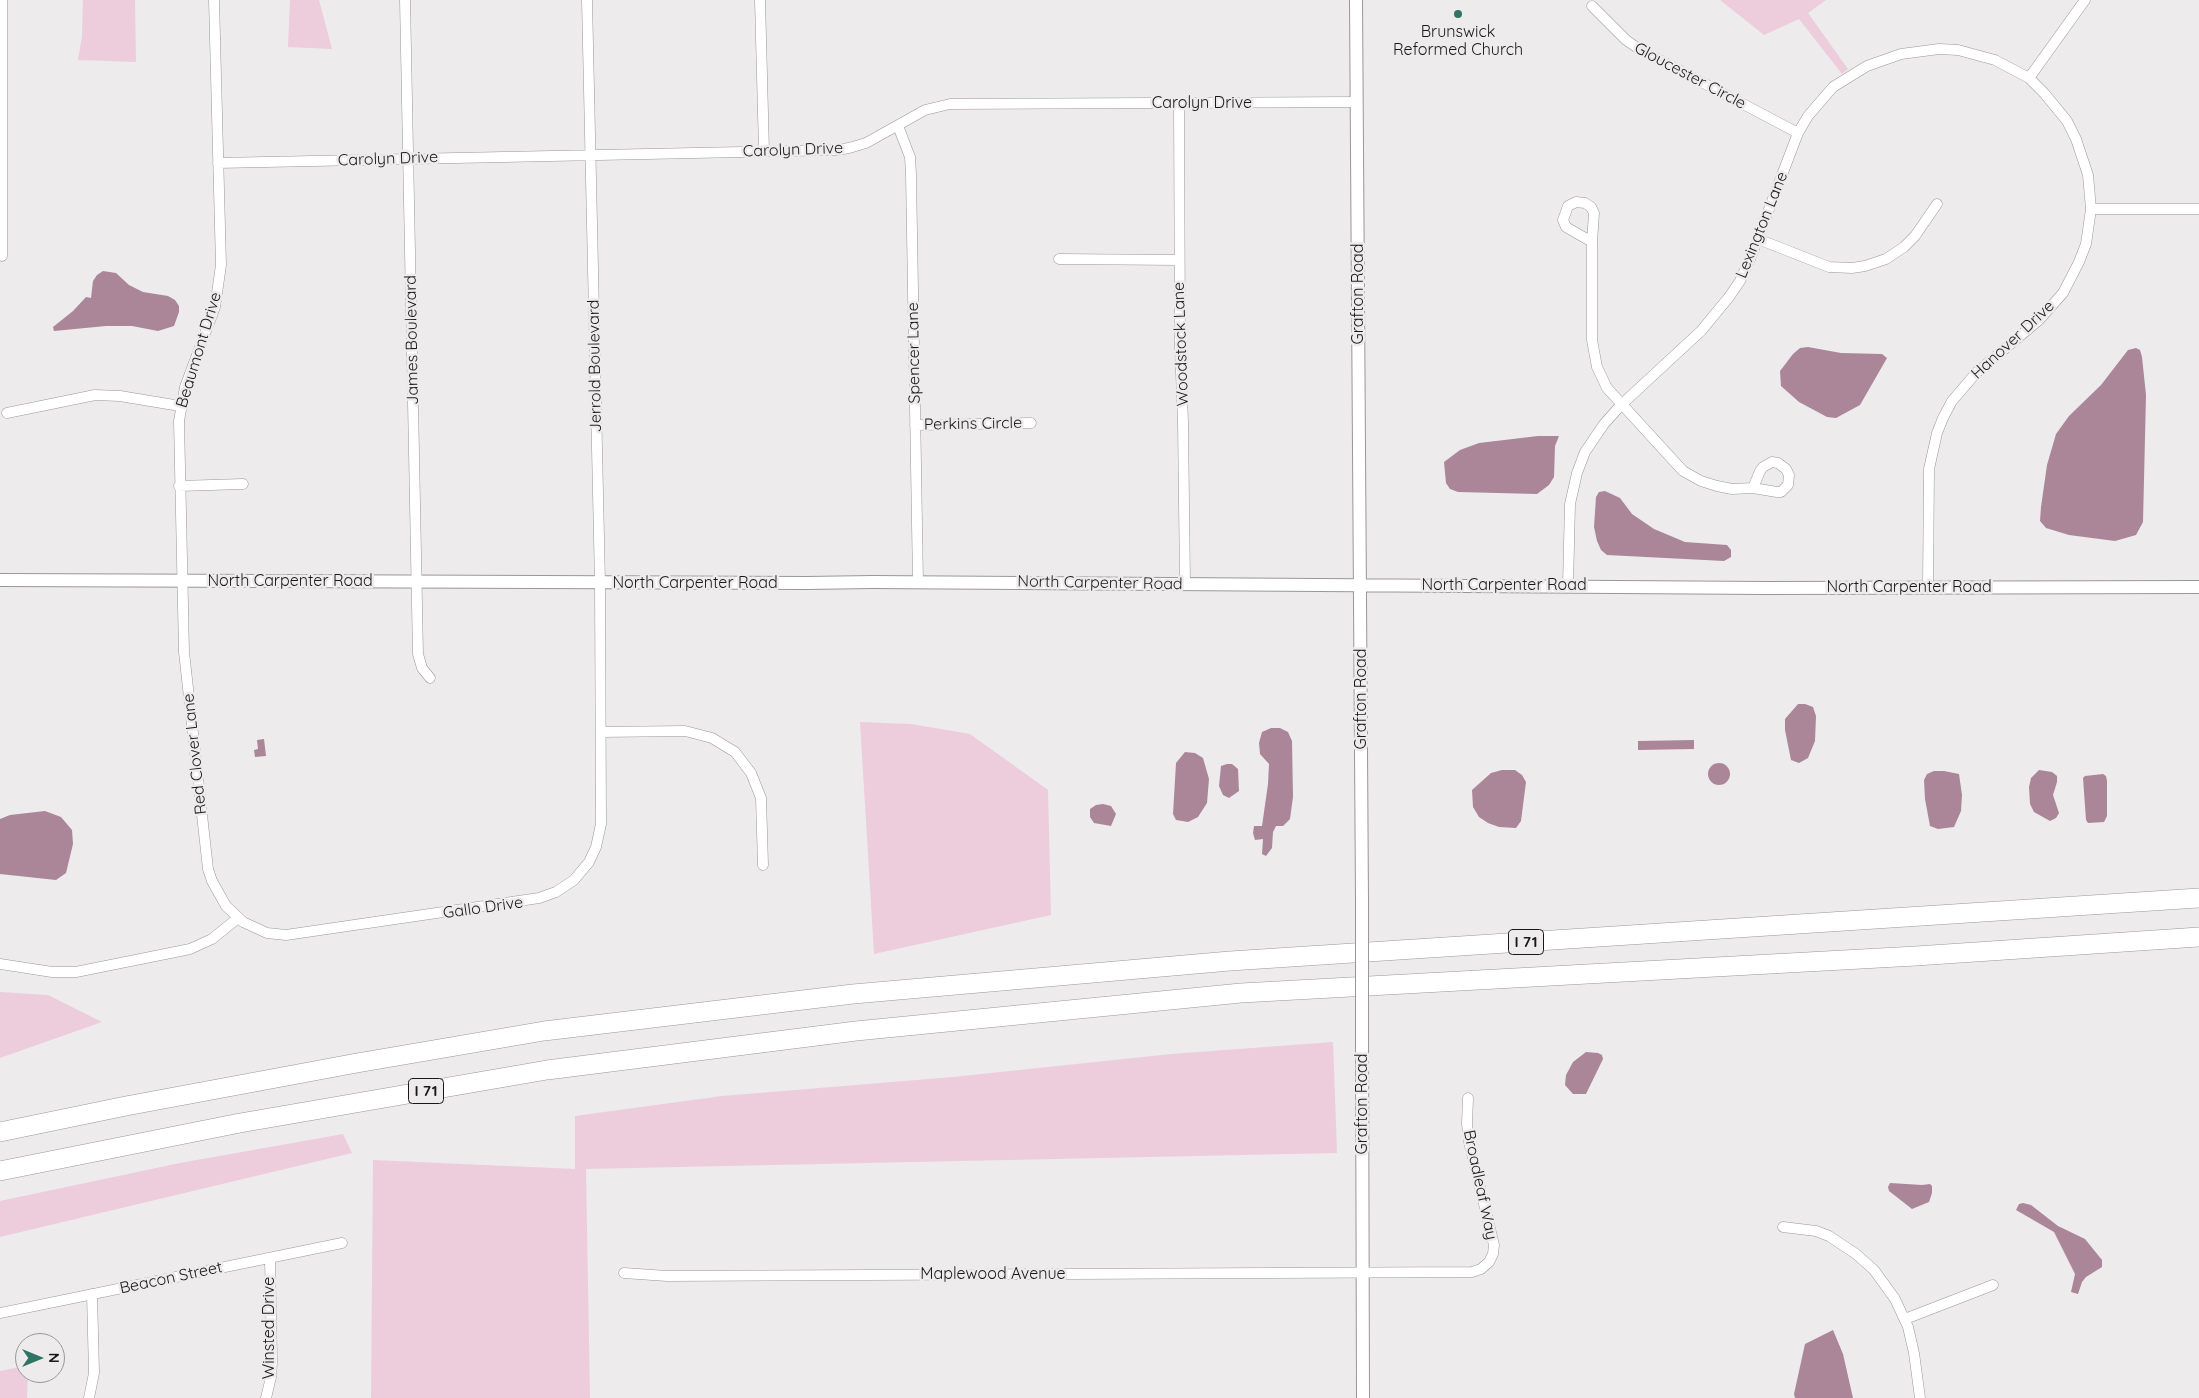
<!DOCTYPE html>
<style>
body{margin:0}
#map{position:relative;width:2199px;height:1398px;overflow:hidden;background:#eeebec;font-family:Quicksand,sans-serif}
canvas{display:block}
.north{position:absolute;left:15px;top:1333px;width:50px;height:50px;box-sizing:border-box;background:#eeebec;border:1px solid #999798;border-radius:50%;rotate:90deg;font-size:14px;font-weight:700;line-height:20px;text-align:center;color:#1a1919}
.north::after{content:'';display:block;margin:auto;width:18px;height:22px;background:#327464;clip-path:polygon(50% 0,100% 100%,50% 72%,0 100%)}
</style>
<div id="map">
<canvas width="2199" height="1398"></canvas>
<div class="north">N</div>
</div>
<script>
const ctx = document.querySelector('canvas').getContext('2d');
ctx.lineJoin = 'round';
function paint(path, color) { ctx.fillStyle = color; ctx.fill(path, 'evenodd'); }
const poly = rows => new Path2D(rows.map(r => 'M' + r).join(''));
function stroke(path, color, width, dash) { ctx.strokeStyle = color; ctx.lineWidth = width; ctx.lineCap = dash ? 'butt' : 'round'; ctx.setLineDash(dash || []); ctx.stroke(path); }
function label(font, color, halo, rows, align = 'center') {
  ctx.font = font + ' Quicksand,sans-serif'; ctx.lineWidth = 5; ctx.setLineDash([]); ctx.textBaseline = 'middle'; ctx.strokeStyle = halo; ctx.fillStyle = color; for (const [text, x, y, turn = 0] of rows) {
    ctx.save(); ctx.translate(x, y); ctx.rotate((+turn || 0) * Math.PI / 180); ctx.textAlign = isNaN(turn) ? turn : align; if (halo) ctx.strokeText(text, 0, 0); ctx.fillText(text, 0, 0); ctx.restore();
  }
}
paint(poly([
 [83,0,135,0,136,62,78,60,82,36],
 [290,0,319,0,332,49,288,47],
 [1720,0,1826,0,1808,13,1848,69,1842,74,1799,19,1764,35],
 [860,722,911,724,970,734,1048,790,1051,915,874,954],
 [0,992,48,995,102,1022,0,1058],
 [1333,1042,1337,1153,586,1169,590,1398,371,1398,373,1160,575,1169,575,1116,722,1096,953,1077,1171,1054],
 [343,1134,352,1153,0,1237,0,1201,180,1163],
 [25,1366,25,1373,28,1373,27,1398,0,1398,0,1371]
]), '#edccdc');
paint(poly([
 [103,271,116,273,129,285,143,292,168,296,175,300,179,306,179,312,174,326,158,331,132,326,106,326,54,331,53,327,73,311,86,297,91,298,93,281,97,275],
 [1808,347,1841,353,1882,354,1887,358,1860,405,1836,418,1827,417,1799,402,1781,386,1780,371,1793,354,1800,348],
 [2136,348,2140,350,2142,357,2146,395,2143,522,2136,535,2115,541,2069,535,2046,528,2040,521,2041,507,2047,465,2056,434,2069,416,2101,385,2128,350],
 [1538,436,1559,436,1555,446,1554,477,1549,485,1537,494,1458,492,1450,489,1446,483,1444,462,1460,450,1479,443],
 [1605,491,1620,498,1632,514,1654,529,1685,542,1727,545,1731,550,1731,557,1724,561,1607,555,1601,550,1597,541,1594,527,1596,497,1599,492],
 [1798,704,1805,704,1813,707,1816,716,1815,741,1808,758,1799,763,1791,760,1785,730,1785,719],
 [1271,728,1280,728,1288,732,1292,741,1293,797,1290,819,1283,826,1276,826,1273,832,1272,848,1266,856,1262,854,1263,839,1255,840,1253,833,1254,826,1262,826,1268,784,1269,764,1260,754,1259,743,1262,732],
 [264,739,266,756,255,757,254,750,258,749,257,740],
 [1694,740,1694,749,1638,750,1638,741],
 [1185,752,1195,753,1203,758,1209,779,1207,803,1198,817,1188,822,1176,820,1173,814,1176,763],
 '1708 774a11 11 0 1 1 22 0a11 11 0 1 1-22 0Z',
 [1227,764,1232,764,1238,769,1239,791,1229,798,1223,795,1219,786,1221,766],
 [1502,770,1515,770,1522,775,1526,782,1521,821,1516,828,1499,827,1488,823,1479,817,1473,807,1472,790,1491,773],
 [2039,770,2052,772,2057,776,2057,782,2053,795,2059,813,2056,818,2050,821,2034,812,2030,804,2029,787,2031,778],
 [1934,771,1944,771,1959,774,1962,795,1961,811,1954,827,1938,829,1930,826,1925,799,1924,780,1927,774],
 [2103,774,2106,776,2107,781,2107,816,2104,822,2088,823,2086,820,2083,778,2085,776],
 [1103,804,1111,806,1116,814,1111,826,1094,823,1090,817,1090,809,1096,805],
 [45,811,61,817,72,830,73,844,66,873,56,880,0,874,0,819,10,815],
 [1586,1052,1598,1053,1602,1055,1603,1059,1586,1094,1573,1094,1565,1085,1566,1075,1573,1062],
 [1890,1183,1922,1185,1930,1184,1932,1186,1932,1193,1929,1202,1912,1209,1889,1191,1888,1187],
 [2023,1203,2031,1205,2058,1226,2085,1239,2102,1260,2102,1267,2086,1277,2082,1282,2078,1294,2071,1292,2075,1274,2054,1232,2016,1210,2019,1204],
 [1833,1330,1843,1354,1853,1398,1795,1398,1794,1394,1805,1344]
]), '#aa8698');
const minor = poly([
 [2,0,2,256],
 [214,0,221,265,215,307,185,387,179,421,184,652,208,869,212,881,226,906,243,922,267,933,286,935,539,898,556,892,574,880,589,862,596,847,601,824,600,582,587,0],
 [405,0,418,654,422,668,430,678],
 [760,0,764,151],
 [1592,6,1626,40,1639,49,1798,133],
 [2029,78,2085,0],
 [1179,103,1180,347,1183,422,1185,584],
 [898,126,910,157,911,174,918,582],
 [218,163,837,150,849,148,866,143,925,110,950,104,1357,102],
 [2091,209,2199,209],
 [1758,239,1829,267,1852,268,1865,266,1886,259,1904,247,1915,236,1937,204],
 [1592,242,1566,227,1563,220,1568,206,1576,202,1585,203,1591,207,1594,213,1592,242,1592,340,1597,367,1607,388,1683,471,1701,481,1717,486,1732,489,1753,488],
 [1059,259,1179,260],
 [7,413,95,395,120,396,180,406],
 [915,425,1031,423],
 [1772,462,1778,463,1786,469,1789,475,1788,485,1781,492,1777,492,1753,488,1760,471,1763,467,1772,462],
 [179,486,243,484],
 [1568,585,1570,504,1577,473,1585,452,1604,424,1621,405,1701,331,1729,297,1740,281,1750,259,1798,133,1808,116,1833,87,1867,66,1901,54,1939,49,1958,50,1995,60,2029,78,2044,93,2067,121,2076,139,2088,175,2091,209,2086,244,2079,262,2063,293,2039,320,1976,373,1952,401,1943,418,1937,433,1929,469,1928,587],
 [601,732,685,731,712,738,735,752,751,773,761,798,763,865],
 [0,964,52,972,76,972,190,949,212,939,238,918],
 [1783,1227,1816,1231,1829,1236,1856,1254,1874,1270,1895,1299,1908,1327,1914,1353,1920,1398],
 [624,1273,667,1276,1472,1272,1481,1269,1489,1262,1493,1254,1494,1245,1469,1142,1467,1124,1468,1098],
 [0,1313,342,1243],
 [1905,1319,1993,1285],
 [89,1398,94,1373,92,1294],
 [266,1398,271,1377,272,1362,270,1258]
]);
const tertiary = poly([
 [1356,0,1362,898],
 [0,580,807,583,872,582,1766,588,2199,587],
 [1362,1039,1363,1398]
]);
const motorway = poly([
 [0,1132,126,1106,357,1063,544,1031,853,994,1230,961,2199,898],
 [0,1171,240,1123,547,1070,856,1031,1241,993,1916,956,2199,937]
]);
stroke(minor, '#9a9798', 11);
stroke(tertiary, '#9a9798', 14);
stroke(motorway, '#9a9798', 20);
stroke(minor, '#fff', 10);
stroke(tertiary, '#fff', 12);
stroke(motorway, '#fff', 19);
const tertiaryBridge = poly([
 [1362,898,1362,1039]
]);
stroke(tertiaryBridge, '#9a9798', 14, []);
stroke(tertiaryBridge, '#fff', 12);
for (const [x, y, r, color] of [
 [1458,14,5,"#327464"]
]) { const dot = new Path2D(); dot.arc(x, y, r, 0, 2 * Math.PI); ctx.fillStyle = color; ctx.fill(dot); stroke(dot, '#eeebec', 2); }
for (const [x, y, w] of [
 [1526,942,35],
 [426,1091,35]
]) { const box = new Path2D(); box.roundRect(x - w / 2, y - 12.5, w, 25, 4); ctx.fillStyle = '#eeebec'; ctx.fill(box); stroke(box, '#1a1919', 1); }
label('bold 15px', '#1a1919', null, [
 ["I 71",1526,942],
 ["I 71",426,1091]
]);
label('16px', '#1a1919', '#eeebec', [
 ["Brunswick",1458,32],
 ["Reformed Church",1458,50]
]);
label('16px', '#1a1919', '#eeebec', [
 ["Gloucester Circle",1690,76,28],
 ["Carolyn Drive",1202,103],
 ["Carolyn Drive",793,150,-2],
 ["Carolyn Drive",388,159,-2],
 ["Lexington Lane",1762,225,-68],
 ["Grafton Road",1358,294,-90],
 ["James Boulevard",412,340,-91],
 ["Hanover Drive",2013,340,-43],
 ["Woodstock Lane",1181,344,-92],
 ["Beaumont Drive",199,350,-73],
 ["Spencer Lane",914,353,-91],
 ["Jerrold Boulevard",595,366,-91],
 ["Perkins Circle",973,424,-1],
 ["North Carpenter Road",290,581],
 ["North Carpenter Road",695,583],
 ["North Carpenter Road",1100,583,1],
 ["North Carpenter Road",1504,585],
 ["North Carpenter Road",1909,587],
 ["Grafton Road",1361,699,-90],
 ["Red Clover Lane",195,754,-96],
 ["Gallo Drive",483,908,-8],
 ["Grafton Road",1362,1104,-90],
 ["Broadleaf Way",1480,1185,78],
 ["Maplewood Avenue",993,1274],
 ["Beacon Street",171,1278,-12],
 ["Winsted Drive",269,1328,-90]
]);
</script>
